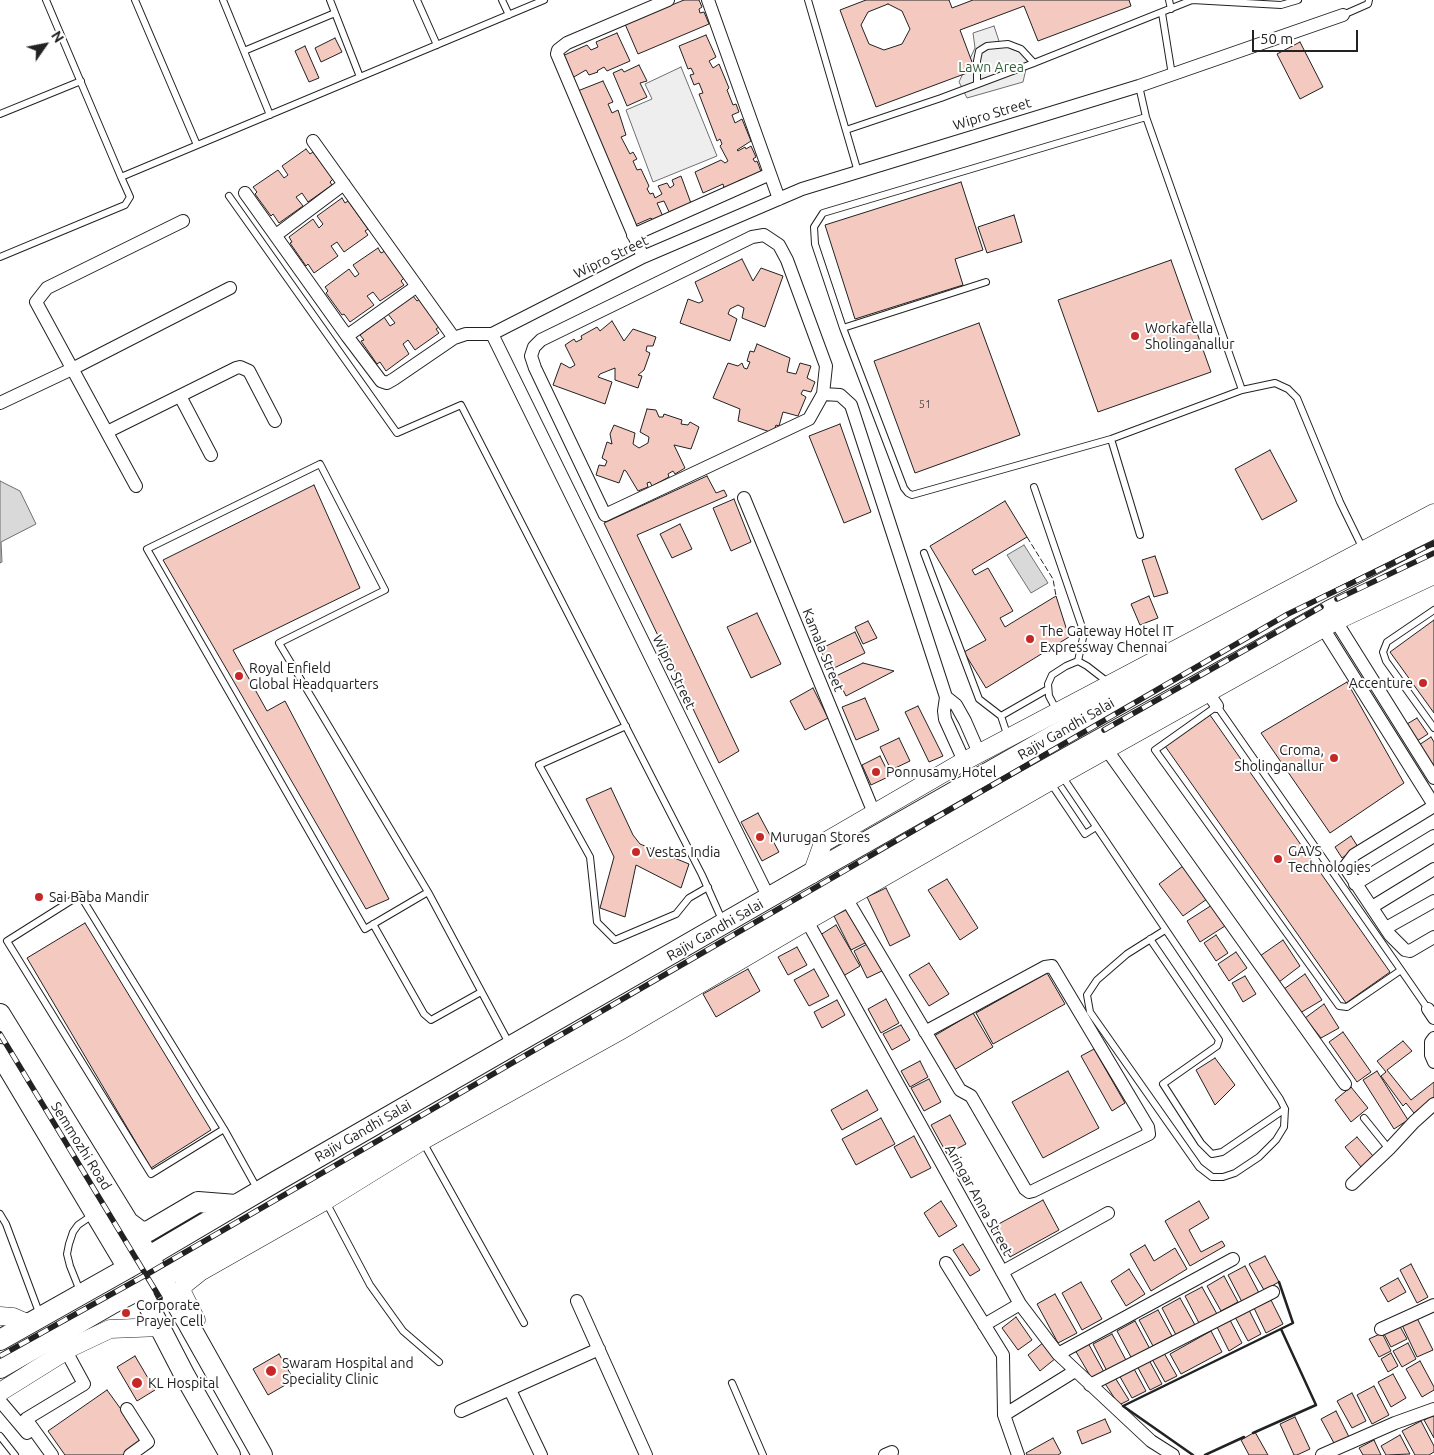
<!DOCTYPE html>
<style>
body{margin:0}
#map{position:relative;width:1434px;height:1455px;overflow:hidden;background:#fff;font-family:Ubuntu,sans-serif}
canvas{display:block}
.north{position:absolute;left:20px;top:20px;width:50px;height:50px;-webkit-text-stroke:4px #fff;paint-order:stroke;rotate:57deg;font-size:14px;font-weight:700;line-height:20px;text-align:center;color:#222}
.north::after{content:'';display:block;margin:auto;width:18px;height:22px;background:#222;clip-path:polygon(50% 0,100% 100%,50% 72%,0 100%)}
.scale{position:absolute;left:1252px;top:30px;width:106px;height:22px;box-sizing:border-box;border:2px solid #222;border-top:0;padding-left:6px;font-size:15px;line-height:18px;white-space:nowrap;color:#222;-webkit-text-stroke:4px #fff;paint-order:stroke}
</style>
<div id="map">
<canvas width="1434" height="1455"></canvas>
<div class="north">N</div>
<div class="scale">50 m</div>
</div>
<script>
const ctx = document.querySelector('canvas').getContext('2d');
ctx.lineJoin = 'round';
function paint(path, color) { ctx.fillStyle = color; ctx.fill(path, 'evenodd'); }
const poly = rows => new Path2D(rows.map(r => 'M' + r).join(''));
function stroke(path, color, width, dash) { ctx.strokeStyle = color; ctx.lineWidth = width; ctx.lineCap = dash ? 'butt' : 'round'; ctx.setLineDash(dash || []); ctx.stroke(path); }
function label(font, color, halo, rows, align = 'center') {
  ctx.font = font + ' Ubuntu,sans-serif'; ctx.lineWidth = 4; ctx.setLineDash([]); ctx.textBaseline = 'middle'; ctx.strokeStyle = halo; ctx.fillStyle = color; for (const [text, x, y, turn = 0] of rows) {
    ctx.save(); ctx.translate(x, y); ctx.rotate((+turn || 0) * Math.PI / 180); ctx.textAlign = isNaN(turn) ? turn : align; if (halo) ctx.strokeText(text, 0, 0); ctx.fillText(text, 0, 0); ctx.restore();
  }
}
const green = poly([
 [994,26,1000,44,1029,56,1023,82,967,98,959,82,975,48,973,33,994,26],
 [681,67,717,156,653,182,626,110,652,99,645,84,681,67]
]);
paint(green, '#eee');
stroke(green, '#6f6f6f', 1);
const water = poly([
 [0,481,20,491,36,524,1,542,2,562,0,563,0,481],
 [1024,545,1048,583,1031,593,1007,555,1024,545]
]);
paint(water, '#d9d9d9');
stroke(water, '#6f6f6f', 1);
const building = poly([
 [684,0,699,0,702,7,699,9,700,13,704,12,709,24,638,54,625,24,684,0],
 [866,0,949,0,952,8,973,0,1129,0,1131,6,1038,41,1024,6,960,30,975,70,876,107,840,10,866,0],
 [888,4,902,11,910,29,902,44,884,50,869,44,861,25,868,12,888,4],
 [617,33,630,61,607,71,604,67,597,71,598,72,589,75,586,70,572,78,560,57,587,45,591,50,598,47,596,42,617,33],
 [706,35,716,57,709,61,713,68,719,64,729,88,727,90,733,105,736,104,739,112,732,115,735,123,742,119,751,141,737,150,738,151,745,147,746,149,751,146,756,157,753,159,755,162,757,161,762,174,740,180,725,192,723,184,703,193,695,172,721,160,725,163,728,161,720,146,722,144,720,139,717,141,699,94,703,93,699,83,694,85,690,75,694,74,691,68,688,69,679,46,706,35],
 [335,38,342,52,321,62,315,48,335,38],
 [1300,42,1323,87,1300,99,1277,54,1300,42],
 [305,46,319,78,309,82,295,51,305,46],
 [639,65,647,81,640,83,647,97,627,106,613,73,622,69,624,72,639,65],
 [603,81,613,102,608,104,612,113,618,110,626,135,621,137,630,154,633,152,637,159,633,161,637,170,641,169,649,186,647,189,650,194,653,193,655,198,662,194,658,186,667,183,670,188,674,185,672,180,681,176,692,206,671,216,664,201,657,203,664,219,656,224,651,218,635,225,575,92,603,81],
 [306,149,310,154,313,152,333,179,330,182,332,185,308,202,302,193,296,197,303,206,279,223,273,214,271,216,255,194,257,192,253,187,278,170,284,178,288,175,282,166,306,149],
 [961,182,983,250,955,259,963,285,855,319,825,225,961,182],
 [342,198,345,203,348,201,368,229,365,231,368,235,344,252,337,242,331,246,338,256,314,273,308,264,306,266,290,243,292,242,289,237,313,219,319,228,323,224,317,216,342,198],
 [1014,215,1022,242,987,253,978,227,1014,215],
 [378,248,381,253,385,251,404,278,401,281,404,285,380,301,373,292,367,296,374,305,350,322,344,314,342,315,326,293,328,291,325,287,349,269,355,277,359,274,353,265,378,248],
 [742,259,753,281,761,268,783,276,765,327,742,318,744,308,738,305,730,309,728,314,737,319,730,341,680,323,688,299,699,303,703,301,695,282,742,259],
 [1171,260,1211,372,1098,412,1058,300,1171,260],
 [413,296,417,301,420,299,439,327,436,329,439,333,415,350,408,340,403,344,409,354,386,371,380,362,377,364,361,341,364,340,360,335,384,317,390,326,395,323,388,314,413,296],
 [612,321,624,341,633,329,656,337,653,346,647,346,646,351,650,353,644,370,638,375,642,376,638,388,615,380,615,368,600,374,598,377,612,382,605,404,553,385,561,363,570,368,575,365,565,345,574,339,576,342,582,339,581,336,597,327,600,331,612,321],
 [979,323,1020,435,915,473,874,361,979,323],
 [757,344,790,358,787,372,796,374,800,363,811,366,807,378,815,382,811,392,803,390,801,394,806,397,798,416,783,412,779,426,776,425,773,433,738,421,740,409,713,398,728,363,738,366,742,363,744,368,747,369,750,362,747,361,750,351,754,352,757,344],
 [647,409,656,410,659,417,663,417,664,414,682,420,681,424,688,425,690,422,699,427,691,449,674,445,685,468,675,474,673,471,668,474,669,477,652,486,650,482,647,483,648,487,638,491,626,471,624,470,619,483,596,475,599,465,605,466,607,461,602,458,607,442,612,444,610,434,614,425,635,433,633,444,639,448,648,443,649,437,640,432,647,409],
 [840,424,871,512,844,523,809,436,840,424],
 [1270,450,1297,501,1262,520,1235,469,1270,450],
 [707,476,716,493,724,490,727,496,637,535,739,751,719,763,604,523,707,476],
 [314,485,360,588,233,650,267,711,285,701,389,899,366,909,163,560,314,485],
 [734,499,751,542,731,551,713,508,734,499],
 [1005,501,1027,537,972,570,975,575,988,568,1013,611,1000,618,1005,627,1056,596,1069,637,986,688,964,652,986,640,930,546,1005,501],
 [680,524,692,549,672,558,660,534,680,524],
 [1155,556,1168,593,1154,597,1142,560,1155,556],
 [1149,596,1158,618,1140,625,1131,604,1149,596],
 [757,613,781,664,751,678,727,627,757,613],
 [1434,620,1434,713,1390,652,1434,620],
 [868,621,877,638,863,644,855,627,868,621],
 [855,632,865,653,830,670,820,649,855,632],
 [863,663,894,671,846,696,836,676,863,663],
 [1347,682,1404,783,1330,833,1261,733,1347,682],
 [813,688,828,718,805,730,790,701,813,688],
 [865,698,879,730,856,740,842,707,865,698],
 [918,706,943,756,929,762,905,712,918,706],
 [1210,715,1390,972,1346,1003,1165,746,1210,715],
 [1417,718,1428,734,1417,741,1407,724,1417,718],
 [1431,737,1434,742,1434,765,1432,766,1419,745,1431,737],
 [899,738,910,761,891,770,880,747,899,738],
 [880,756,890,776,871,785,862,765,880,756],
 [611,788,633,835,640,844,689,864,681,888,636,865,625,917,600,908,614,857,586,799,611,788],
 [758,813,779,852,762,861,741,822,758,813],
 [1351,836,1358,847,1342,858,1335,847,1351,836],
 [1183,866,1207,899,1183,916,1159,884,1183,866],
 [947,879,978,928,960,940,928,890,947,879],
 [886,888,910,936,890,946,867,897,886,888],
 [1212,905,1225,926,1200,942,1187,921,1212,905],
 [850,908,867,942,851,950,834,916,850,908],
 [85,923,211,1130,151,1168,27,958,85,923],
 [836,925,860,966,840,978,817,937,836,925],
 [1216,935,1228,953,1216,961,1204,943,1216,935],
 [1283,940,1300,966,1279,982,1260,956,1283,940],
 [871,942,884,970,867,978,854,951,871,942],
 [797,947,807,965,788,975,778,957,797,947],
 [1236,952,1247,968,1229,981,1218,964,1236,952],
 [929,963,949,994,929,1006,909,975,929,963],
 [748,969,760,991,716,1017,703,994,748,969],
 [814,969,829,996,809,1006,794,980,814,969],
 [1047,973,1065,1004,993,1044,976,1013,1047,973],
 [1305,974,1322,1000,1300,1013,1284,989,1305,974],
 [1245,976,1256,994,1243,1002,1232,983,1245,976],
 [886,999,899,1023,881,1033,868,1009,886,999],
 [837,1000,845,1015,822,1028,814,1012,837,1000],
 [1324,1004,1339,1028,1321,1038,1305,1018,1324,1004],
 [973,1013,993,1047,954,1070,934,1036,973,1013],
 [901,1025,910,1040,892,1050,883,1034,901,1025],
 [1343,1032,1371,1072,1357,1082,1329,1042,1343,1032],
 [1403,1041,1412,1051,1387,1070,1411,1100,1434,1082,1434,1097,1414,1113,1406,1103,1403,1106,1381,1076,1386,1072,1377,1061,1403,1041],
 [1094,1049,1125,1103,1112,1111,1081,1056,1094,1049],
 [1215,1058,1235,1085,1215,1105,1196,1070,1215,1058],
 [920,1061,928,1077,910,1087,901,1071,920,1061],
 [1068,1071,1099,1128,1043,1158,1012,1102,1068,1071],
 [1377,1071,1408,1120,1394,1129,1363,1080,1377,1071],
 [929,1079,941,1102,924,1111,911,1088,929,1079],
 [1351,1087,1368,1108,1351,1122,1335,1100,1351,1087],
 [867,1090,878,1110,842,1130,831,1110,867,1090],
 [950,1115,966,1144,947,1154,931,1125,950,1115],
 [881,1118,895,1144,856,1165,842,1139,881,1118],
 [914,1136,931,1168,911,1178,894,1147,914,1136],
 [1357,1137,1373,1156,1361,1167,1345,1147,1357,1137],
 [1043,1200,1059,1230,1010,1257,993,1227,1043,1200],
 [941,1201,957,1226,939,1237,924,1213,941,1201],
 [1199,1201,1209,1218,1189,1230,1201,1252,1222,1241,1225,1246,1190,1266,1165,1221,1199,1201],
 [963,1244,980,1270,970,1276,953,1250,963,1244],
 [1145,1245,1154,1261,1175,1248,1187,1269,1151,1291,1130,1254,1145,1245],
 [1265,1256,1279,1282,1264,1290,1249,1264,1265,1256],
 [1411,1264,1428,1297,1417,1303,1400,1270,1411,1264],
 [1245,1266,1259,1293,1242,1302,1228,1275,1245,1266],
 [1129,1269,1145,1294,1126,1306,1111,1281,1129,1269],
 [1224,1276,1238,1302,1221,1311,1207,1286,1224,1276],
 [1398,1278,1406,1292,1388,1302,1380,1288,1398,1278],
 [1081,1282,1102,1319,1082,1330,1062,1293,1081,1282],
 [1202,1287,1217,1314,1199,1323,1185,1296,1202,1287],
 [1055,1294,1077,1333,1058,1343,1037,1304,1055,1294],
 [1180,1298,1195,1325,1176,1335,1162,1308,1180,1298],
 [1271,1300,1283,1324,1266,1333,1254,1308,1271,1300],
 [1158,1310,1172,1336,1153,1346,1139,1320,1158,1310],
 [1249,1310,1261,1334,1248,1341,1235,1317,1249,1310],
 [1016,1317,1032,1340,1018,1350,1002,1328,1016,1317],
 [1417,1318,1433,1350,1417,1357,1402,1325,1417,1318],
 [1230,1320,1242,1343,1229,1351,1217,1327,1230,1320],
 [1135,1321,1150,1349,1132,1359,1117,1331,1135,1321],
 [1398,1323,1407,1339,1391,1347,1383,1332,1398,1323],
 [1211,1331,1222,1352,1181,1374,1170,1354,1211,1331],
 [1382,1333,1391,1351,1379,1357,1369,1339,1382,1333],
 [1112,1334,1127,1362,1108,1373,1093,1344,1112,1334],
 [1044,1342,1056,1358,1040,1371,1028,1355,1044,1342],
 [1088,1343,1104,1372,1092,1379,1075,1350,1088,1343],
 [1408,1343,1416,1359,1402,1367,1393,1351,1408,1343],
 [1164,1353,1177,1376,1165,1382,1152,1359,1164,1353],
 [1391,1353,1398,1366,1388,1372,1381,1359,1391,1353],
 [279,1354,294,1380,268,1395,253,1369,279,1354],
 [135,1356,155,1390,137,1401,117,1367,135,1356],
 [1149,1360,1162,1384,1150,1390,1137,1366,1149,1360],
 [1420,1361,1434,1387,1434,1390,1422,1397,1406,1369,1420,1361],
 [1133,1367,1146,1391,1132,1398,1119,1375,1133,1367],
 [1393,1374,1406,1398,1391,1407,1378,1382,1393,1374],
 [1114,1376,1129,1400,1119,1405,1104,1382,1114,1376],
 [1374,1386,1389,1415,1372,1424,1357,1395,1374,1386],
 [107,1390,144,1441,123,1455,65,1455,48,1431,107,1390],
 [1352,1393,1366,1421,1352,1428,1337,1401,1352,1393],
 [1336,1411,1349,1437,1335,1445,1321,1419,1336,1411],
 [1434,1415,1434,1438,1424,1420,1434,1415],
 [1295,1417,1310,1449,1297,1455,1294,1455,1280,1424,1295,1417],
 [1105,1419,1111,1432,1082,1444,1077,1431,1105,1419],
 [1421,1421,1434,1446,1434,1452,1429,1455,1415,1455,1402,1431,1421,1421],
 [1255,1432,1268,1455,1249,1455,1241,1440,1255,1432],
 [1400,1435,1410,1454,1386,1455,1381,1446,1400,1435],
 [1053,1438,1061,1453,1058,1455,1027,1455,1026,1453,1053,1438],
 [1374,1440,1381,1455,1363,1455,1359,1448,1374,1440]
]);
paint(building, '#f3c9c0');
stroke(building, '#222', 1);
const lane = poly([
 [46,0,121,177],
 [135,0,197,145],
 [223,0,270,115],
 [330,0,360,77],
 [417,0,437,45],
 [502,0,509,15],
 [808,0,858,172],
 [1169,0,1171,9],
 [1162,13,1172,75],
 [1343,15,1368,4,1369,0],
 [244,51,335,13],
 [977,84,977,61,979,51,987,46,1008,44,1021,49,1034,63],
 [1139,86,1146,117,1242,390],
 [0,114,81,81],
 [1146,117,823,213,814,227,815,244,843,328,904,488,908,493,912,495,1111,439,1242,390,1275,383,1288,389,1297,398,1340,502,1363,549],
 [846,130,941,98,1034,63,1192,0,1281,5,1298,0],
 [229,196,397,433,461,405,702,875,723,922],
 [0,257,125,205,130,197,121,177,544,0],
 [843,328,986,282],
 [1111,439,1140,535],
 [1034,487,1084,633,1078,661],
 [924,553,979,699,1001,716,1008,737],
 [1434,610,1387,642,1383,652,1386,661,1434,728],
 [1057,711,1049,696,1048,684,1052,675,1066,666,1078,661,1087,666,1109,683],
 [1001,716,1048,689],
 [626,726,539,765,590,857,597,922,615,940,676,914,689,898,708,887],
 [1062,776,1280,1099,1285,1109,1284,1127,1276,1140,1259,1157,1235,1173,1223,1177,1212,1177,1199,1167,1090,1012,1087,995,1097,980,1127,954,1165,930],
 [1050,782,1085,834,1096,827],
 [428,892,365,929,147,549,320,464,385,590,279,643,428,892,510,1045],
 [373,924,424,1014,431,1020,481,992],
 [1150,939,1219,1040,1217,1046,1163,1084,1201,1143,1212,1154,1222,1152,1285,1109],
 [1401,970,1347,1007,1339,1006,1155,750,1217,706,1401,970,1428,1009],
 [1364,1118,1389,1149],
 [224,1129,151,1174,7,941,80,895,224,1129,258,1190],
 [423,1142,524,1323],
 [326,1202,370,1285,403,1331,439,1362],
 [0,1214,6,1224,40,1315],
 [80,1291,70,1266,67,1254,69,1244,73,1232,78,1225,94,1214],
 [732,1383,763,1455],
 [0,1436,15,1455]
]);
const street = poly([
 [708,0,779,199],
 [245,193,347,336,381,381,387,383,394,379,454,338,313,141],
 [276,235,344,184],
 [633,235,770,174],
 [643,257,557,54,558,50,567,43,668,0],
 [492,334,769,898],
 [347,336,417,286],
 [454,338,466,334,492,334,643,257,802,189,1139,86,1343,15],
 [823,394,809,419,605,515,535,368,531,356,534,347,541,340,752,237,764,235,779,245,787,260,826,366,823,394,840,395,851,405,946,697,944,711,945,719,964,761],
 [180,396,211,455],
 [0,403,72,369,230,288],
 [107,432,236,368,240,367,249,371,275,421],
 [136,486,36,302,47,288,183,221],
 [744,498,874,813],
 [1332,615,1434,778],
 [1323,628,1434,805],
 [1208,693,1217,706],
 [946,697,956,705,965,721,979,753],
 [1107,750,1345,1084],
 [1434,806,1354,855,1345,867,1390,935,1405,950,1410,951,1434,937],
 [1355,884,1434,836],
 [846,898,960,1090,971,1096,1025,1189,1029,1192,1033,1191,1149,1134,1148,1127,1052,966,1045,967,925,1032],
 [1372,907,1434,869],
 [807,921,1020,1304,1058,1354,1151,1441,1173,1455],
 [1386,928,1434,901],
 [1428,1009,1434,1018],
 [1434,1038,1431,1042,1431,1055,1434,1062],
 [1352,1184,1389,1149,1414,1122,1434,1104],
 [946,1263,1003,1355,1004,1415,1075,1371],
 [1002,1272,1108,1213],
 [577,1301,646,1455],
 [984,1325,1020,1304],
 [1381,1329,1434,1305],
 [1058,1354,1233,1259],
 [1090,1385,1273,1292],
 [510,1390,541,1455],
 [0,1401,27,1433],
 [127,1409,148,1442,130,1455],
 [461,1411,599,1349],
 [1004,1415,1018,1455],
 [52,1455,26,1419,84,1384,66,1351],
 [885,1455,892,1452],
 [1322,1455,1395,1423,1434,1409]
]);
const secondary = poly([
 [812,874,823,843,959,764,1434,513],
 [0,1316,13,1317,29,1324],
 [196,1320,183,1294,182,1289,185,1284,200,1272,325,1201,422,1141,618,1032,807,921,1061,775,1336,621,1434,575],
 [0,1392,72,1347,110,1329,161,1327]
]);
const primary = poly([
 [0,1014,128,1222,189,1325,262,1455],
 [0,1054,128,1268],
 [128,1222,140,1231,147,1232,198,1202,236,1205],
 [140,1289,185,1376,230,1455],
 [0,1340,158,1251,275,1182,794,883,1313,588,1434,528],
 [0,1368,113,1303,171,1273,806,904,1329,611,1434,557]
]);
stroke(lane, '#222', 8);
stroke(street, '#222', 14);
stroke(secondary, '#222', 19);
stroke(primary, '#222', 22);
stroke(lane, '#fff', 6);
stroke(street, '#fff', 12);
stroke(secondary, '#fff', 18);
stroke(primary, '#fff', 20);
const rail = poly([
 [1337,599,1434,553],
 [1104,730,1321,607],
 [0,1034,160,1298],
 [0,1356,144,1276,1288,614,1434,543]
]);
stroke(rail, '#222', 5.5);
stroke(rail, '#fff', 4, [11]);
stroke(poly([
 [1027,537,1053,579,1056,596]
]), '#222', 1, [6, 2.5]);
stroke(poly([
 [1253,1433,1316,1405,1281,1329],
 [1193,1455,1123,1406,1293,1323,1279,1282],
 [1205,1455,1244,1437]
]), '#222', 2.5);
for (const [x, y, r, color] of [
 [1135,336,5,"#c62828"],
 [1030,639,5,"#c62828"],
 [239,676,5,"#c62828"],
 [1423,683,5,"#c62828"],
 [1334,758,5,"#c62828"],
 [876,772,5,"#c62828"],
 [760,837,5,"#c62828"],
 [636,852,5,"#c62828"],
 [1278,859,5,"#c62828"],
 [39,897,5,"#c62828"],
 [126,1313,5,"#c62828"],
 [271,1371,6,"#c62828"],
 [137,1383,6,"#c62828"]
]) { const dot = new Path2D(); dot.arc(x, y, r, 0, 2 * Math.PI); ctx.fillStyle = color; ctx.fill(dot); stroke(dot, '#fff', 2); }
label('11px', '#564c4a', null, [
 ["51",925,404]
]);
label('14px', '#2f5e38', '#fff', [
 ["Lawn Area",991,67]
]);
label('14px', '#222', '#fff', [
 ["Wipro Street",992,114,-17],
 ["Wipro Street",611,257,-26],
 ["Kamala Street",823,650,68],
 ["Wipro Street",674,672,64],
 ["Rajiv Gandhi Salai",1066,729,-30],
 ["Rajiv Gandhi Salai",715,930,-30],
 ["Rajiv Gandhi Salai",363,1131,-30],
 ["Semmozhi Road",81,1146,58],
 ["Aringar Anna Street",979,1200,61]
]);
label('14px', '#222', '#fff', [
 ["Workafella",1145,328],
 ["Sholinganallur",1145,344],
 ["The Gateway Hotel IT",1040,631],
 ["Expressway Chennai",1040,647],
 ["Royal Enfield",249,668],
 ["Global Headquarters",249,684],
 ["Accenture",1413,683,"right"],
 ["Croma,",1324,750,"right"],
 ["Sholinganallur",1324,766,"right"],
 ["Ponnusamy Hotel",886,772],
 ["Murugan Stores",770,837],
 ["GAVS",1288,851],
 ["Technologies",1288,867],
 ["Vestas India",646,852],
 ["Sai Baba Mandir",49,897],
 ["Corporate",136,1305],
 ["Prayer Cell",136,1321],
 ["Swaram Hospital and",282,1363],
 ["Speciality Clinic",282,1379],
 ["KL Hospital",148,1383]
], 'left');
</script>
